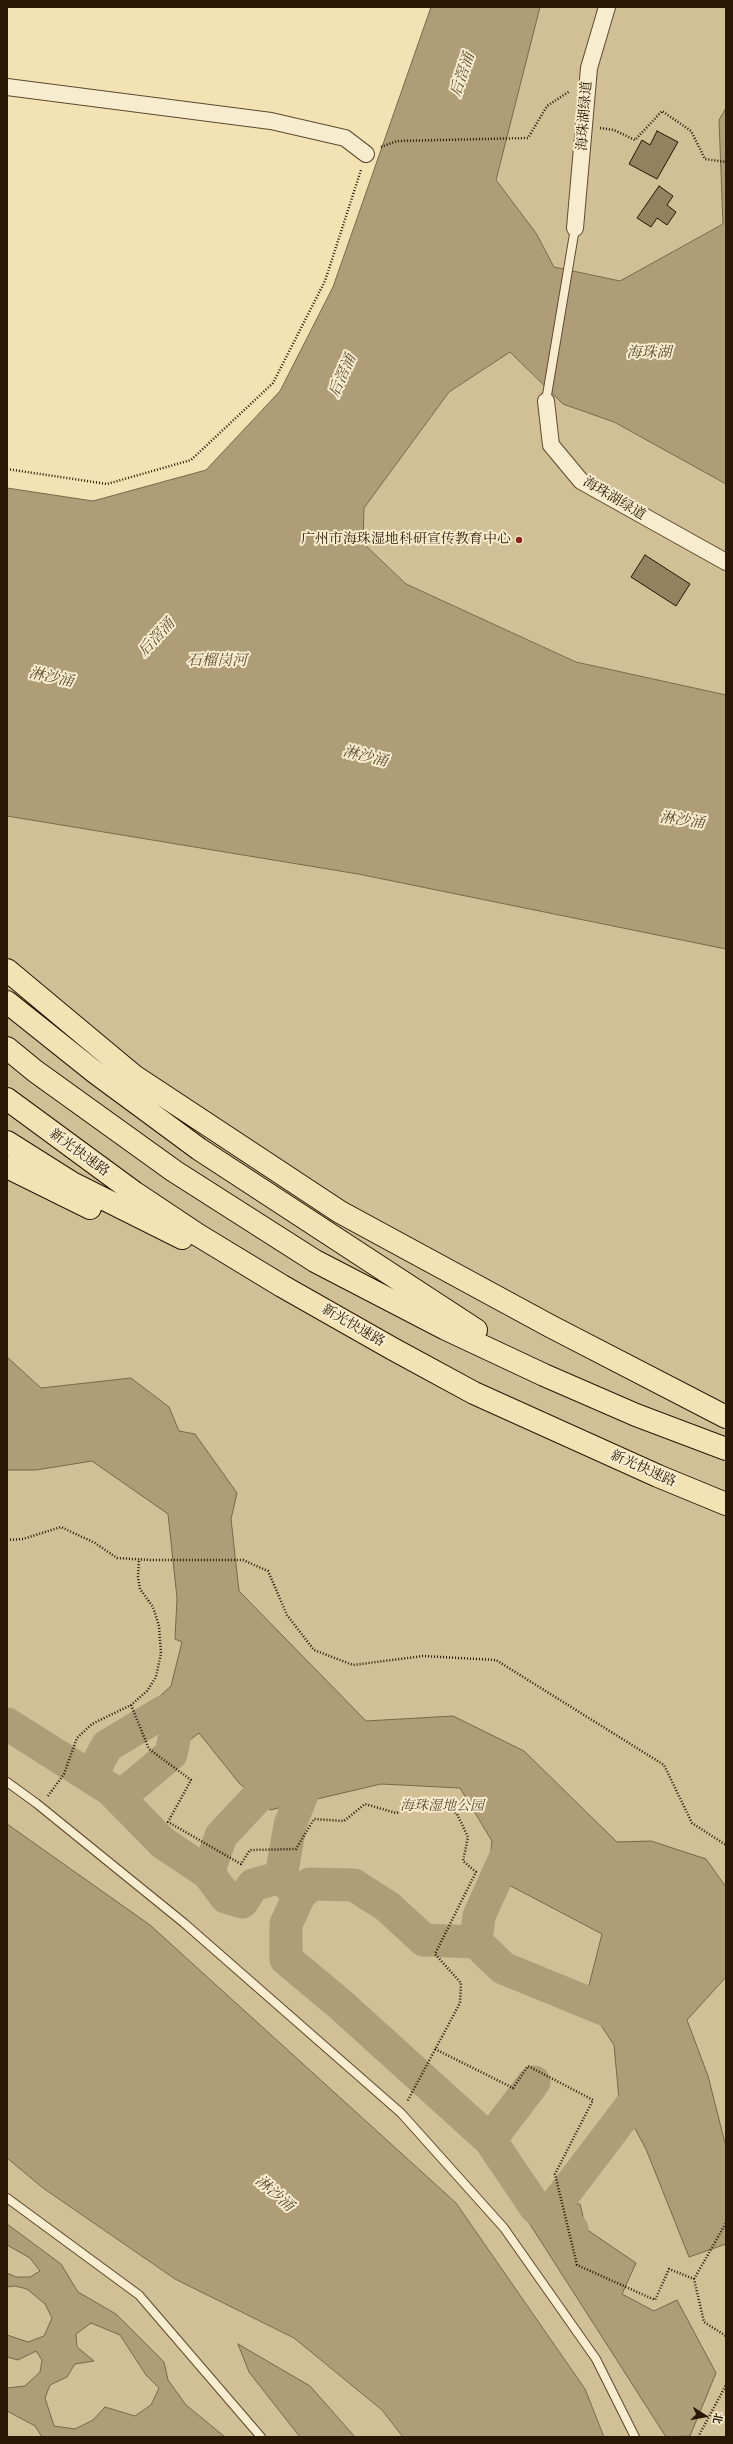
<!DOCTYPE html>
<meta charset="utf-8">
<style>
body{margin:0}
#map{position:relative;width:733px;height:2444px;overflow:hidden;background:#f3e3b4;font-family:"IM FELL French Canon","Noto Serif SC",serif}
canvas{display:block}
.frame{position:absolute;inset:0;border:8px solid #2a1602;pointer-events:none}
.north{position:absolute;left:685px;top:2396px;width:40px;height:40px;-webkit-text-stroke:3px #f7edce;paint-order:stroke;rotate:101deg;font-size:11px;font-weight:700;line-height:16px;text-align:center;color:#2a1602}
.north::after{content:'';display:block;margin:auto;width:14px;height:18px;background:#2a1602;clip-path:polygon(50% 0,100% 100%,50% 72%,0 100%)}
</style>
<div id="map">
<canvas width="733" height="2444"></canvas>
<div class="frame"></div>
<div class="north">北</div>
</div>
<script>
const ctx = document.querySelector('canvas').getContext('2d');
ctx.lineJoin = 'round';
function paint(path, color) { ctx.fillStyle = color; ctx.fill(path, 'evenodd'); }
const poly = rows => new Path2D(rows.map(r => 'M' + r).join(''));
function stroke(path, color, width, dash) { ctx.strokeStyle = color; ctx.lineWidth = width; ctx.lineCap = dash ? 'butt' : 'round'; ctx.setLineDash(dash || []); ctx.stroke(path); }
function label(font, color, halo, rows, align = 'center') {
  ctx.font = font + ' "IM FELL French Canon","Noto Serif SC",serif'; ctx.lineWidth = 4; ctx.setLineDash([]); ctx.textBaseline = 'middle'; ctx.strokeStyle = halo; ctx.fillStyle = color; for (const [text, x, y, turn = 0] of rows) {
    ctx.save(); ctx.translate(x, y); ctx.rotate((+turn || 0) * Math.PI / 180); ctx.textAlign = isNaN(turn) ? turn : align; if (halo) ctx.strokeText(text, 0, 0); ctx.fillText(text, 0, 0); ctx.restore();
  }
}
paint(poly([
 [540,7,726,7,726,108,719,120,723,224,620,281,554,267,536,233,496,180],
 [510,352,563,404,614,422,726,484,726,695,577,662,406,584,363,543,364,508,449,392],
 [7,816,358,874,726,949,726,2437,604,2437,585,2389,456,2203,201,1972,7,1829],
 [7,2158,43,2188,175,2279,294,2338,382,2410,403,2437,7,2437]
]), '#d1c096');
const water = poly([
 [431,7,540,7,496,180,536,233,554,267,620,281,723,224,719,120,726,108,726,484,614,422,563,404,510,352,449,392,364,508,363,543,406,584,576,662,726,695,726,949,358,874,7,816,7,488,93,501,206,470,280,391,333,287,431,7],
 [7,1357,41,1388,131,1378,169,1407,179,1431,195,1434,237,1493,231,1519,239,1591,366,1721,453,1716,524,1751,617,1842,651,1841,706,1859,726,1887,726,1977,687,2020,708,2076,726,2147,726,2244,689,2257,646,2149,619,2099,614,2045,585,2001,602,1934,488,1874,492,1841,460,1788,381,1784,270,1810,239,1783,199,1733,179,1748,136,1718,171,1686,182,1642,175,1639,177,1598,168,1514,92,1461,36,1470,7,1470,7,1357],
 [7,1824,150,1925,456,2203,585,2389,604,2437,403,2437,382,2410,294,2338,175,2279,43,2188,7,2158,7,1824],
 [517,2204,580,2204,586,2229,636,2263,622,2294,654,2311,677,2300,716,2373,690,2436,666,2437,517,2204],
 [7,2224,61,2264,78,2292,116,2314,164,2362,168,2380,186,2405,225,2437,42,2437,35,2426,7,2411,7,2388,25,2386,40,2372,42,2360,36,2351,18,2360,7,2357,7,2335,28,2342,44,2336,52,2318,45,2304,27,2289,15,2286,7,2287,7,2273,16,2277,30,2277,40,2271,30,2258,7,2245,7,2224],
 [91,2323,120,2335,146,2375,159,2388,151,2405,135,2416,105,2407,93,2420,75,2429,54,2426,45,2398,50,2385,67,2377,75,2364,94,2361,77,2347,76,2334,91,2323],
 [238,2344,310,2386,355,2437,300,2437,249,2372,238,2344]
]);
paint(water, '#af9d77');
stroke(water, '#7a6748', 1);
stroke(poly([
 [7,1724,110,1789,163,1843,208,1873,226,1897,242,1902,253,1885,281,1877,299,1896,286,1924,286,1959,341,2005,490,2140,536,2208,572,2229],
 [91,1776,107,1746,165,1711],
 [119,1798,171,1754,182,1703],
 [208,1873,221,1836,276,1777],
 [281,1877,290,1825,308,1779],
 [299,1896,310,1884,354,1885,388,1907,424,1940,476,1942,503,1968,613,2013],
 [476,1942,479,1916,506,1856],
 [490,2140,534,2082],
 [548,2215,640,2094]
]), '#af9d77', 33);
const building = poly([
 [657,131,678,142,657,179,629,164,642,140,650,145,657,131],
 [659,186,673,196,667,205,676,212,667,225,657,218,651,227,637,218,659,186],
 [645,555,690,584,676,606,631,577,645,555]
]);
paint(building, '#93815f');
stroke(building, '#2a1602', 1);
const lane = poly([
 [546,401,575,228],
 [7,1782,36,1803,184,1923,401,2113,504,2228,596,2359,635,2437],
 [7,2198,139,2295,261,2437]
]);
const street = poly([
 [7,87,271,121,345,138,366,154],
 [575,228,589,68,607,7],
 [546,401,551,445,581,481,726,562]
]);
const highway = poly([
 [7,970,134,1076,340,1212,550,1326,726,1417],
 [7,1002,96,1073,199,1149,476,1330],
 [7,1048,35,1071,174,1171,315,1261,446,1329,544,1375,636,1415,726,1449],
 [7,1099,135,1193,198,1235,282,1286,393,1349,474,1393,658,1476,726,1504],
 [7,1142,72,1183,182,1238],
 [7,1167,90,1208]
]);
stroke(lane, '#5c492e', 10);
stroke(street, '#5c492e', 18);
stroke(highway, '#2a1602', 24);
stroke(poly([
 [600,128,614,130,635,140,662,111,691,131,705,159,726,162],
 [381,147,397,141,528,138,547,106,570,91],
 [7,469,107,484,191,460,273,383,325,281,361,170],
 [7,1540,23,1539,61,1527,95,1543,117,1558,150,1560,243,1560,268,1571,287,1615,314,1650,353,1665,423,1656,496,1660,664,1765,692,1823,726,1845],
 [131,1705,149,1749,191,1780,168,1822,241,1864,250,1850,296,1849,314,1819,344,1821,365,1804,396,1813,439,1801,457,1814,468,1837,463,1861,476,1872,435,1954,461,1983,460,2003,407,2102],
 [48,1796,64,1774,77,1738,92,1724,131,1705,147,1691,156,1677,161,1653,159,1626,153,1607,140,1589,138,1577,139,1559],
 [435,2049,513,2088,528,2066,593,2100,555,2174,577,2265,655,2300,669,2269,694,2279,704,2322,726,2336],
 [694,2279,726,2223],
 [698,2437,726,2385]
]), '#2a1602', 2.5, [1, 2]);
stroke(lane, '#f7edce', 8);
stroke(street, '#f7edce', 16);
stroke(highway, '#f3e3b4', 22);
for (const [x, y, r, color] of [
 [519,540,4,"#8f2418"]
]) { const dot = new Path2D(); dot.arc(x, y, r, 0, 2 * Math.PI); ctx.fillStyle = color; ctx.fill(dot); stroke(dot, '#f7edce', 1.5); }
label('14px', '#2a1602', '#f7edce', [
 ["海珠湖绿道",585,116,-86],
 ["海珠湖绿道",614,499,31],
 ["新光快速路",79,1153,36],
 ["新光快速路",353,1326,30],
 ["新光快速路",643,1469,24]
]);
label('14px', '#2a1602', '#f7edce', [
 ["广州市海珠湿地科研宣传教育中心",511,540]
], 'right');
label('italic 14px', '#5c492e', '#f7edce', [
 ["海珠湿地公园",442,1807]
]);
label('italic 15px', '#5f4c31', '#f7edce', [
 ["后滘涌",463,75,-71],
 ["海珠湖",649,353],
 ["后滘涌",343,376,-66],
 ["后滘涌",157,638,-47],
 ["石榴岗河",217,661],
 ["淋沙涌",51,678,12],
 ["淋沙涌",365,757,14],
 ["淋沙涌",682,821,8],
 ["淋沙涌",274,2194,41]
]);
</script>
